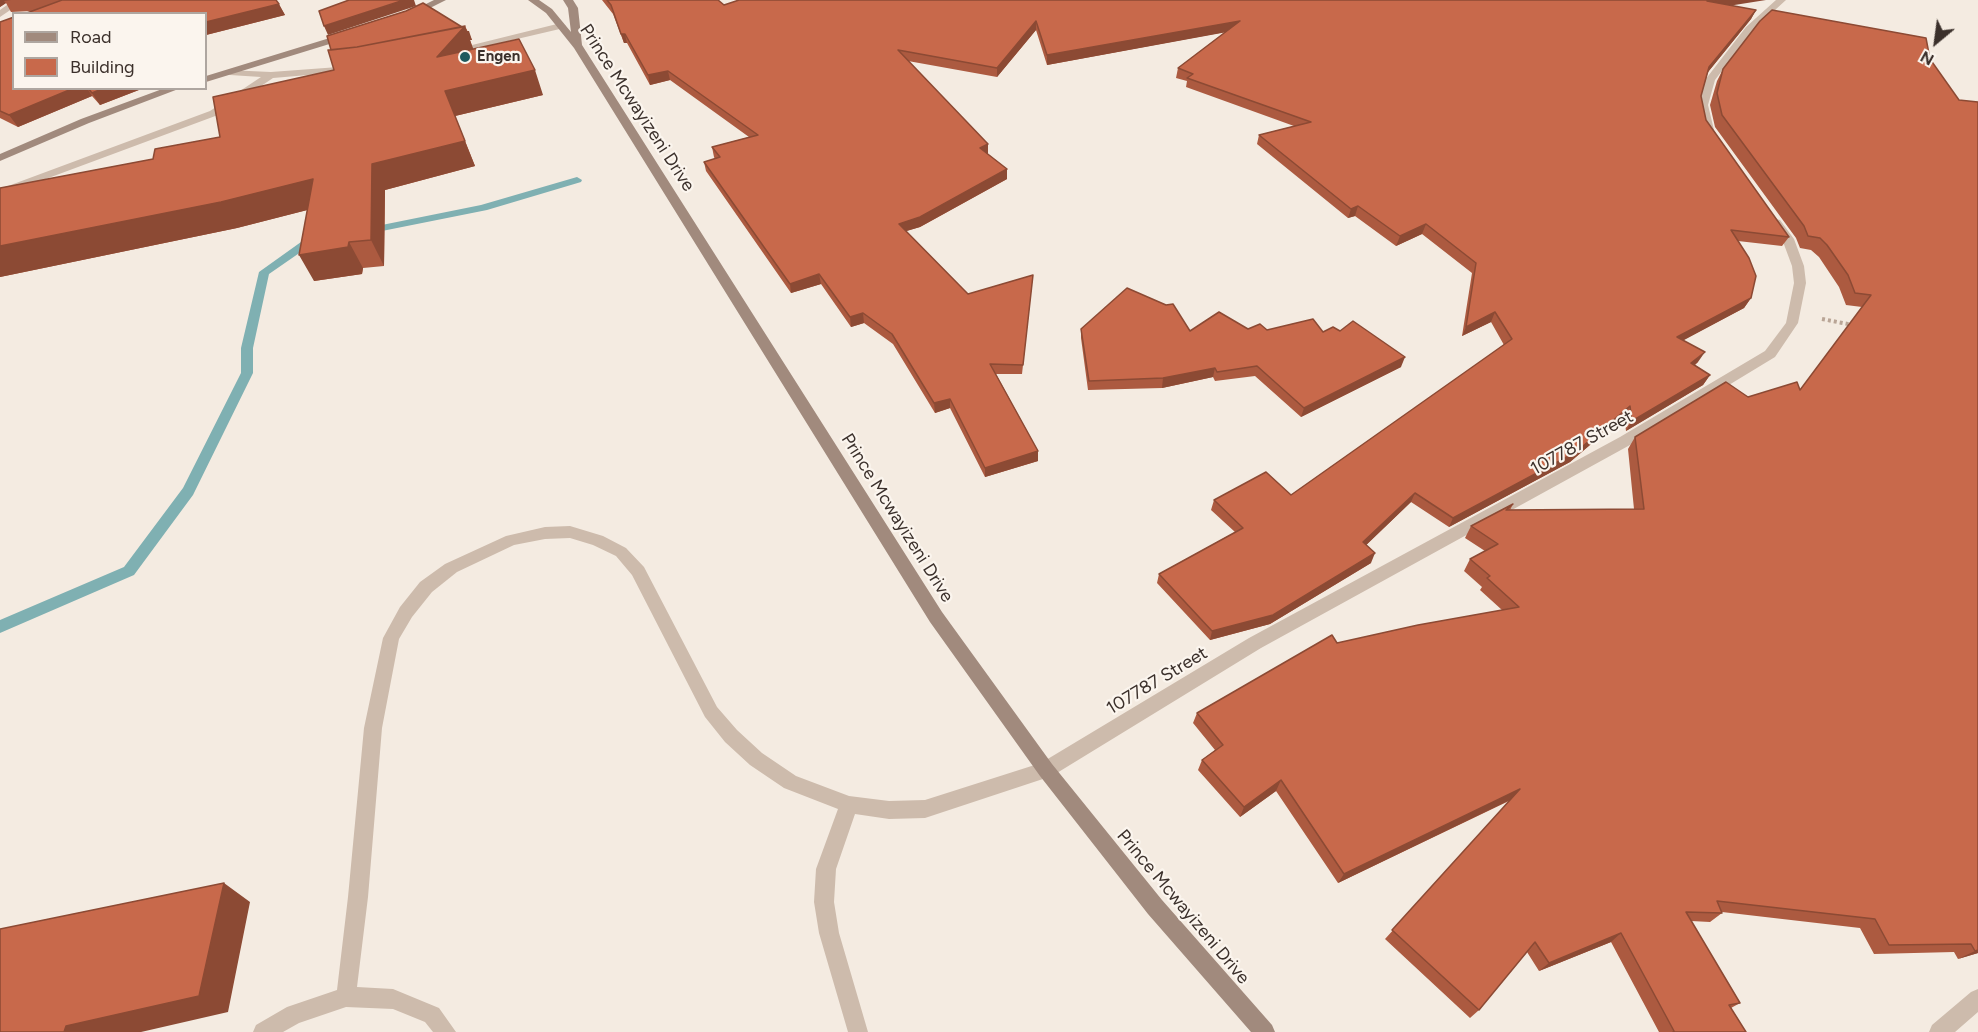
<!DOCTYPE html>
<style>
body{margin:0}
#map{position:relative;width:1978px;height:1032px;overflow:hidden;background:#f4ebe1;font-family:Figtree,sans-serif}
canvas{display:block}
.legend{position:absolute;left:12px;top:12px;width:195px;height:78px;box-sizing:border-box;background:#fbf5ee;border:2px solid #aea6a0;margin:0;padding:8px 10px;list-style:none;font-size:18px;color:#3b302b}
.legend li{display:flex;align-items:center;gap:12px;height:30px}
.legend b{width:30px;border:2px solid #aea6a0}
.north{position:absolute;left:1906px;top:12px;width:60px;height:60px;-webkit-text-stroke:4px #fbf5ee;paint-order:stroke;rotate:209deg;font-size:16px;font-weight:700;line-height:24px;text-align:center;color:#3b302b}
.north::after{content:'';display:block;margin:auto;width:21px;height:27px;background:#3b302b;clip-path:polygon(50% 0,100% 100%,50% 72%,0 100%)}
</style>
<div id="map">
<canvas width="1978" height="1032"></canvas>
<ul class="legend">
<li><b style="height:8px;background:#a18a7d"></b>Road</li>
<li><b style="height:16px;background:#c8694b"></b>Building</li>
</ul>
<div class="north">N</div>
</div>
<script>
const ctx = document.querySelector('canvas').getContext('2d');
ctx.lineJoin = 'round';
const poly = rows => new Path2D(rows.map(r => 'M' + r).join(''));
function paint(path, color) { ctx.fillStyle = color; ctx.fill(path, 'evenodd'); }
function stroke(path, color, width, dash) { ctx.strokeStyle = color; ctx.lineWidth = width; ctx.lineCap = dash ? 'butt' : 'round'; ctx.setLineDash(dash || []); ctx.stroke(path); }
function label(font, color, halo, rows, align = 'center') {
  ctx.font = font + ' Figtree,sans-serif'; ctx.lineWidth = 4.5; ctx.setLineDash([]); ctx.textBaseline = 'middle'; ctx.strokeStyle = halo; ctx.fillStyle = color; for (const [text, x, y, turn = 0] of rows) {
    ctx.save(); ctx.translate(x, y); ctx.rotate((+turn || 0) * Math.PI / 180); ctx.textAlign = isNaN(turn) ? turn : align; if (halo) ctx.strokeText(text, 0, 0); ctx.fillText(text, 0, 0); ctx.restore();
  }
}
paint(poly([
 [577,177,582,180,581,182,487,210,367,234,362,231,367,228,481,205,577,177],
 [315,239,320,242,319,244,308,247,269,274,253,348,253,373,193,495,134,575,0,633,0,620,124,567,183,488,241,373,241,348,259,272,301,242,315,239]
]), '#7fb0b2');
stroke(poly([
 [1822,319,1853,325]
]), '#b9a596', 4, [3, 3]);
paint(poly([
 [561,23,566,26,564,28,453,54,448,51,561,23],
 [352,66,357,69,355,71,273,78,218,115,0,196,0,189,210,111,261,77,230,75,227,74,227,70,271,72,352,66]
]), '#cdbbac');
paint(poly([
 [14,0,25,0,0,17,0,10,14,0],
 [1776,0,1786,0,1752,31,1715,80,1708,105,1714,130,1705,132,1698,105,1705,80,1746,27,1776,0],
 [1776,219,1780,220,1794,239,1804,266,1806,283,1798,323,1775,357,1630,445,1261,648,1052,776,925,818,889,819,855,814,836,869,834,902,839,933,868,1032,848,1032,819,933,814,902,816,869,838,809,784,788,750,765,725,742,705,717,632,575,616,556,593,545,570,538,545,539,514,545,457,572,432,592,412,617,399,639,382,728,368,897,357,987,393,989,439,1008,456,1032,433,1032,425,1022,393,1009,346,1007,299,1023,283,1032,253,1032,256,1025,287,1007,337,990,348,897,364,728,383,638,400,607,420,582,445,564,506,536,545,527,570,526,603,536,626,548,644,567,717,707,737,730,762,753,796,776,849,796,889,801,925,800,1041,763,1249,638,1620,437,1765,351,1786,323,1794,283,1792,266,1782,239,1770,222,1776,219],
 [1978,989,1978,1012,1955,1032,1929,1032,1932,1025,1971,992,1978,989]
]), '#cdbbac');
paint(poly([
 [434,0,446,0,414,16,406,14,434,0],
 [528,0,539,0,552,9,571,32,568,8,563,0,573,0,578,8,582,45,942,612,1052,764,1162,900,1272,1025,1275,1032,1251,1032,1148,914,1040,776,930,622,574,48,546,13,528,0],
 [346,33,351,36,349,38,206,82,206,76,346,33],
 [165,88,181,88,89,123,0,161,0,154,81,119,165,88]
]), '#a18a7d');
paint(poly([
 [0,0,276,0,285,15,206,35,206,14,32,11,11,12,6,3,0,7],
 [602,0,718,0,724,5,1732,6,1756,10,1751,19,1708,72,1701,96,1706,120,1789,237,1782,246,1738,241,1751,298,1744,308,1683,340,1698,362,1695,365,1710,375,1703,385,1626,431,1624,416,1570,462,1449,527,1411,502,1366,545,1371,563,1270,624,1210,640,1157,583,1159,574,1235,532,1211,510,1214,500,1291,495,1504,345,1491,322,1462,336,1472,273,1422,234,1396,246,1355,216,1348,218,1257,144,1259,135,1294,126,1186,87,1187,81,1176,78,1178,68,1225,32,1047,65,1036,30,997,77,908,61,988,144,988,154,1007,169,1007,179,920,227,906,231,968,294,1033,275,1022,374,996,374,1038,451,1038,461,985,477,950,408,935,413,893,344,864,323,851,327,821,284,791,293,706,171,704,162,715,159,714,157,712,147,749,137,670,80,650,85,627,43,624,43,613,14],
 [0,22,14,88,144,88,100,105,92,96,18,127,0,118],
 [465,26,472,40,470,40,473,49,543,95,455,116,475,166,385,190,384,266,363,268,362,274,314,281,307,210,237,228,0,277,0,188,153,159,220,137,334,70],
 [1926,38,1978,953,1958,959,1954,952,1874,954,1860,928,1722,912,1722,913,1710,922,1691,921,1740,1003,1731,1008,1746,1032,1659,1032,1611,942,1539,971,1527,952,1479,1010,1470,1018,1385,939,1511,800,1338,883,1276,791,1240,817,1198,770,1202,760,1215,750,1193,723,1197,713,1337,643,1502,610,1480,590,1482,587,1464,571,1470,559,1485,551,1465,538,1471,526,1513,504,1510,510,1634,509,1628,449,1635,437,1748,397,1800,390,1862,307,1846,305,1839,287,1819,257,1811,250,1800,248,1796,238,1715,127,1710,105,1717,81,1723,69],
 [1081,329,1190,331,1248,329,1323,332,1340,331,1401,367,1301,417,1255,376,1215,381,1213,377,1162,388,1088,390,1081,338]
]), '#ac5a40');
paint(poly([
 [0,0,11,0,4,1,6,3,0,7],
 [404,0,414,0,416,6,328,35,324,26],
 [1715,0,1766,0,1703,10,1707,1],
 [279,4,285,15,206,35,206,22],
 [1756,10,1751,19,1704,77,1709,67],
 [1036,21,1036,30,997,77,997,68],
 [1240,21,1238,30,1047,65,1047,55],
 [465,26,467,31,469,31,472,40,470,40,474,51,437,57],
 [621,34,625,34,627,43,624,43],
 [535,70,543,95,455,116,445,91],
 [668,71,670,80,650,85,648,75],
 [74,88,87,88,92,96,18,127,9,115],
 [104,88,144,88,100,105,92,93],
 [465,141,475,166,385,190,384,266,371,240,372,164],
 [988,144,988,154,980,148],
 [1007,169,1007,179,920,227,900,233,899,224],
 [313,179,327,205,237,228,0,277,0,246],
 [1358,206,1355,216,1348,218,1351,209],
 [1426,224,1422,234,1396,246,1400,236],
 [349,242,363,268,362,274,314,281,299,255],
 [819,274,821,284,791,293,790,284],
 [1751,298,1744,308,1671,347,1677,337],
 [1495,312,1491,322,1462,336,1466,327],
 [863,313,864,323,851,327,850,317],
 [1705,352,1698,362,1685,372,1691,363],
 [1405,357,1401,367,1301,417,1304,408],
 [1215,368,1213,377,1162,388,1163,378],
 [1710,375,1703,385,1626,431,1632,421],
 [950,399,950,408,935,413,934,403],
 [1630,406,1624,416,1570,462,1449,527,1453,518],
 [1038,451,1038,461,985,477,985,468],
 [1415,493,1411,502,1359,552,1363,542],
 [1375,553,1371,563,1270,624,1210,640,1212,631],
 [1281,780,1276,791,1240,817,1244,807],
 [1520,789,1512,799,1338,883,1344,874],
 [224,883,250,902,228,1012,141,1032,64,1032,66,1026],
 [1621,933,1611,942,1539,971,1549,963],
 [1978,950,1978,953,1958,959,1975,951]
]), '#8c4a34');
const building = poly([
 [62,0,276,0,279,4,206,22,206,14,24,14,62,0],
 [349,0,404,0,324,26,319,11,349,0],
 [607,0,718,0,724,5,739,0,1715,0,1707,1,1756,10,1709,67,1701,96,1706,120,1789,237,1731,230,1749,258,1756,276,1751,298,1677,337,1705,352,1691,363,1710,375,1632,421,1630,406,1576,452,1453,518,1415,493,1363,542,1375,553,1273,615,1212,631,1159,574,1243,528,1214,500,1266,472,1291,495,1512,339,1495,312,1466,327,1476,263,1426,224,1400,236,1358,206,1351,209,1259,135,1311,122,1187,78,1193,74,1178,68,1240,21,1047,55,1036,21,997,68,898,50,988,144,980,148,1007,169,920,217,899,224,968,294,1033,275,1023,365,990,364,1038,451,985,468,950,399,934,403,892,334,863,313,850,317,819,274,790,284,704,162,720,157,712,147,758,135,668,71,648,75,625,34,621,34,611,5,607,0],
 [423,3,462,27,357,47,331,50,327,36,406,11,423,3],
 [1772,10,1926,38,1930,59,1959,100,1978,102,1978,950,1975,951,1971,944,1889,945,1875,919,1717,901,1722,913,1686,912,1740,1003,1729,1005,1746,1032,1673,1032,1674,1031,1621,933,1549,963,1535,942,1479,1010,1392,930,1520,789,1344,874,1281,780,1244,807,1202,760,1223,745,1197,713,1332,635,1337,643,1418,625,1519,607,1487,578,1490,576,1470,559,1498,544,1471,526,1513,504,1506,510,1644,509,1635,437,1726,382,1748,397,1797,382,1800,390,1871,295,1855,293,1848,275,1827,245,1820,238,1808,236,1804,226,1722,115,1717,93,1723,69,1760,21,1772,10],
 [14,17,14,88,74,88,9,115,0,111,0,22,14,17],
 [465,26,437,57,519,39,535,70,445,91,465,141,372,164,371,240,349,242,348,247,299,255,313,179,221,202,0,246,0,188,153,159,155,149,220,137,213,97,334,70,328,50,357,47,465,26],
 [88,88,104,88,92,93,88,88],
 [1127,288,1166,305,1173,304,1190,331,1219,312,1248,329,1260,324,1267,330,1313,319,1323,332,1333,327,1340,331,1353,321,1405,357,1304,408,1257,366,1217,372,1215,368,1163,378,1089,381,1081,329,1127,288],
 [224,883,199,996,66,1026,64,1032,0,1032,0,929,224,883]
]);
paint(building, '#c8694b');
stroke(building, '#8c4a34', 1.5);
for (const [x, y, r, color] of [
 [465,57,6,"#1f5a5e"]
]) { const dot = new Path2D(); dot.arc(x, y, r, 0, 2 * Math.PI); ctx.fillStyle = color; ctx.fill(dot); stroke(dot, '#fbf5ee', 2); }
label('bold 15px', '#3b302b', '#fbf5ee', [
 ["Engen",477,57]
], 'left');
label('18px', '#3b302b', '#fbf5ee', [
 ["Prince Mcwayizeni Drive",637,108,57],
 ["107787 Street",1582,443,-29],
 ["Prince Mcwayizeni Drive",897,518,58],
 ["107787 Street",1157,681,-31],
 ["Prince Mcwayizeni Drive",1183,907,50]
]);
</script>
